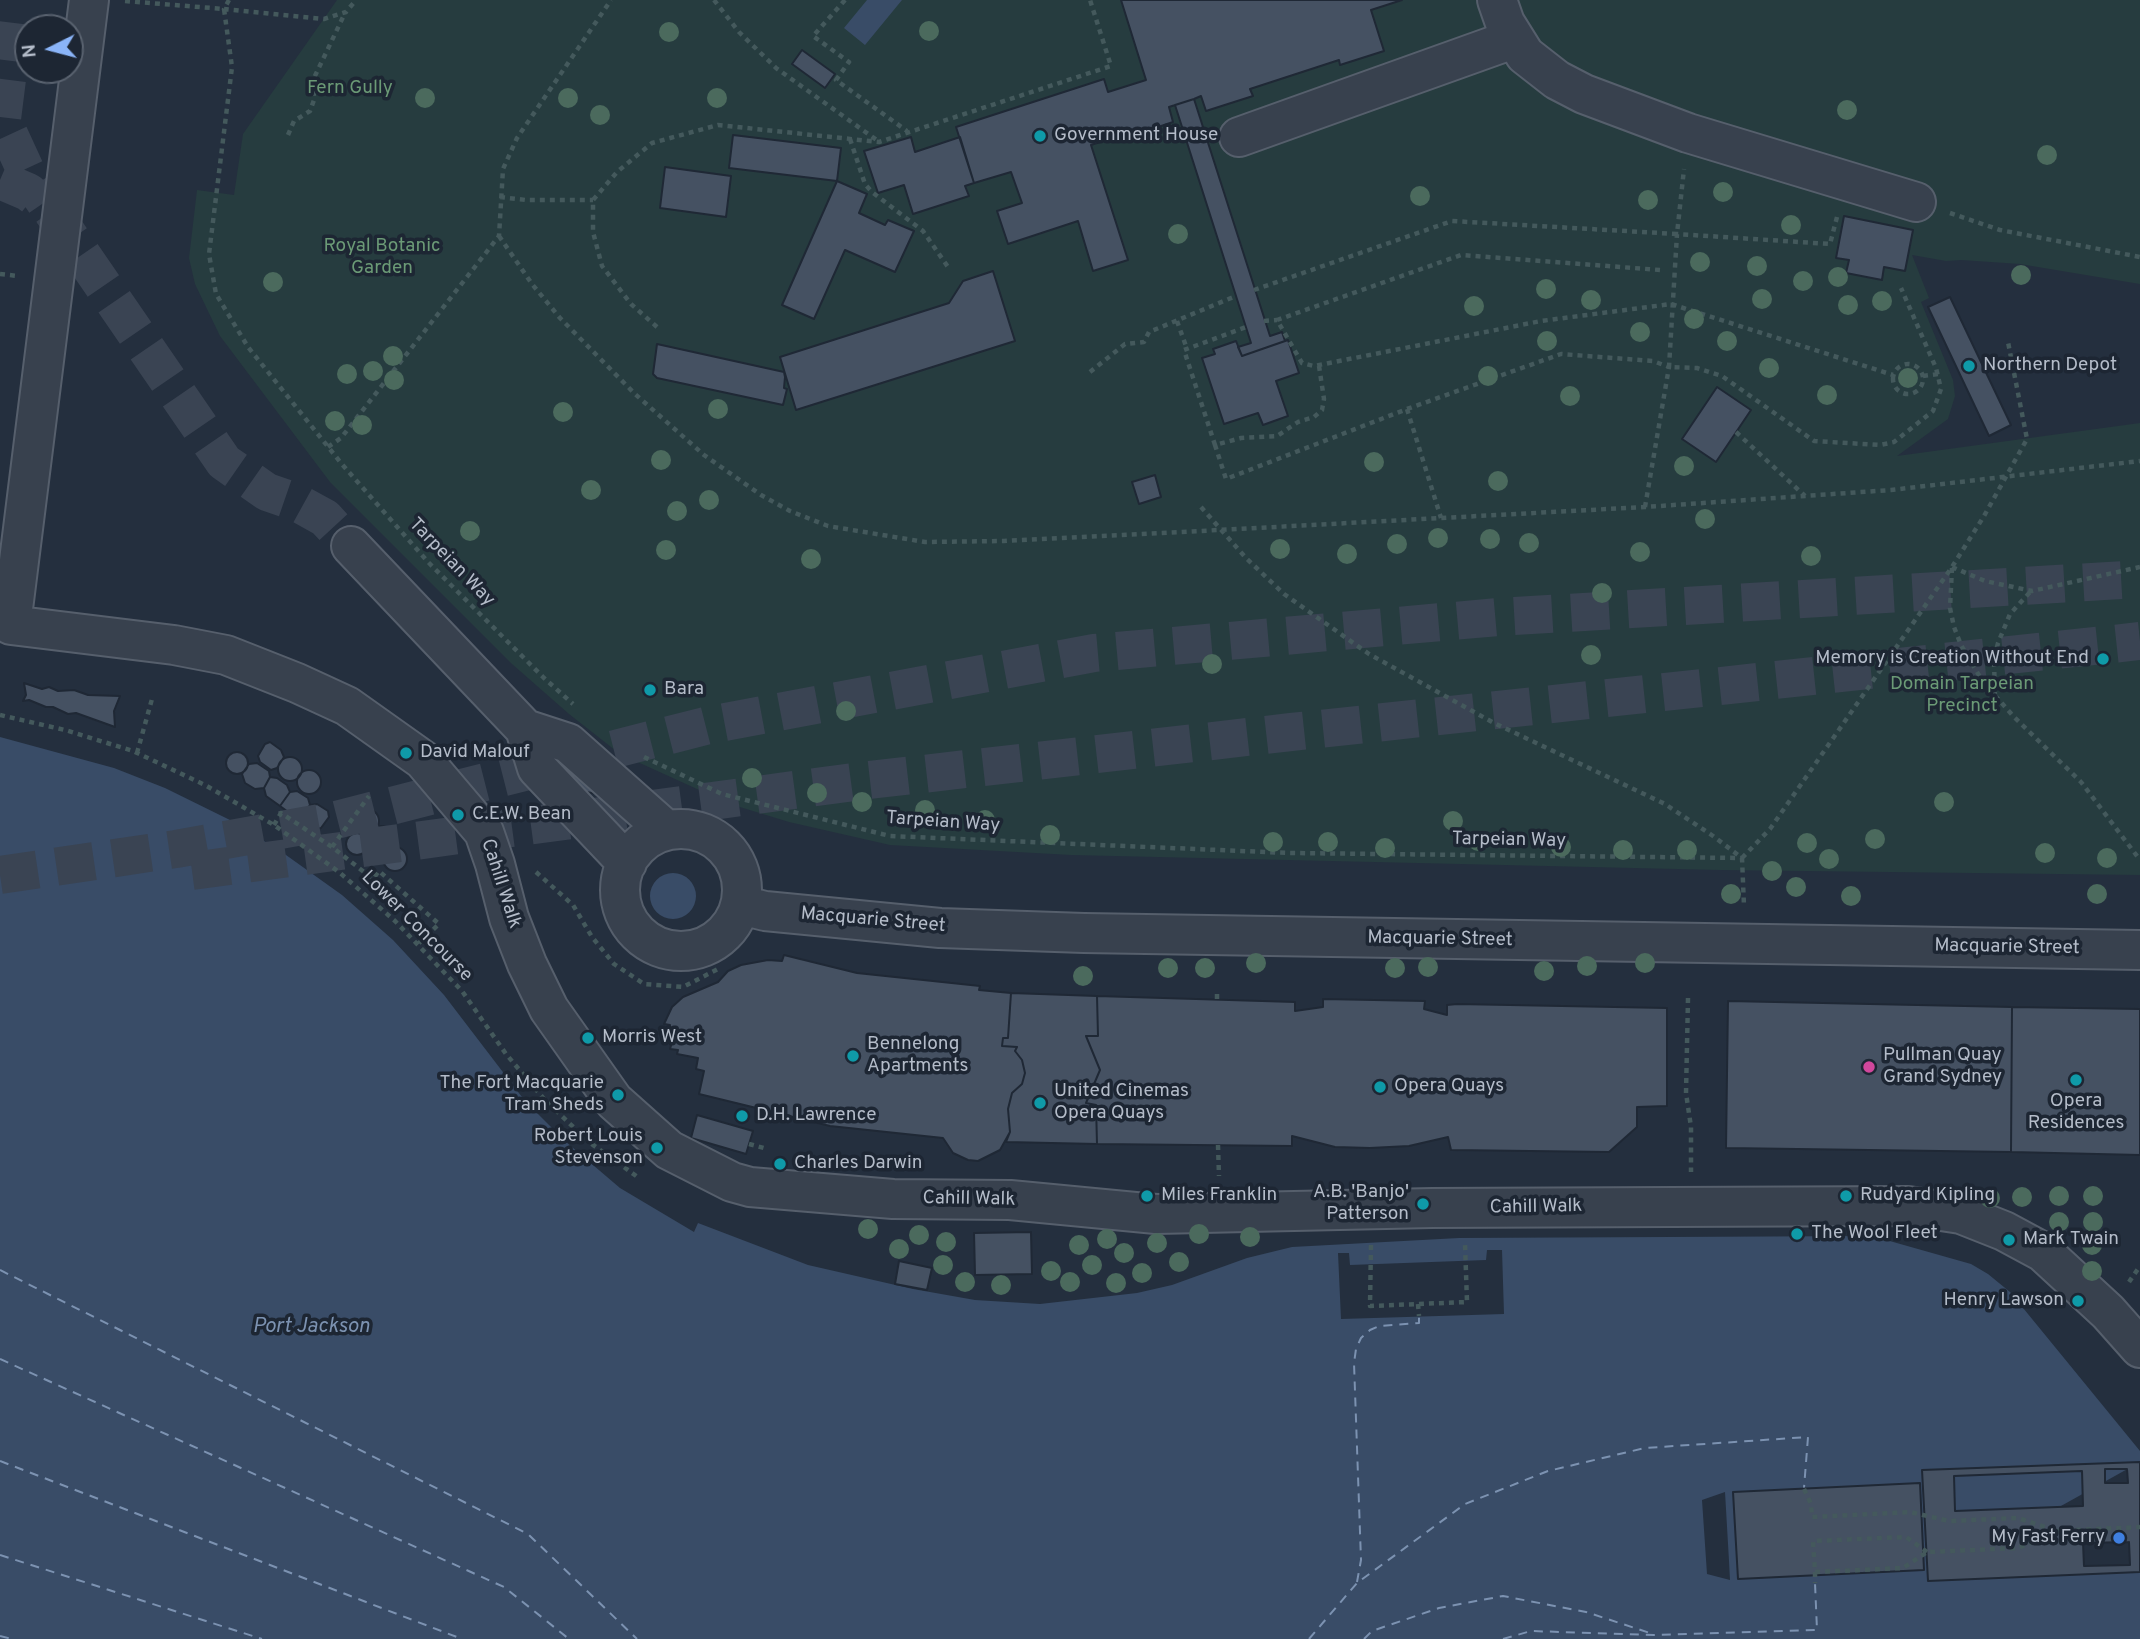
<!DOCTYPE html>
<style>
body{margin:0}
#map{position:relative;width:2140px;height:1639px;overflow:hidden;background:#242f3e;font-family:Overpass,sans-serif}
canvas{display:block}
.north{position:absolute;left:14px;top:14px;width:70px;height:70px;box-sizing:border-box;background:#1d2633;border:2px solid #59626f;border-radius:50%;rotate:264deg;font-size:19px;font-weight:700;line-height:28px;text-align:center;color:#b4bcc9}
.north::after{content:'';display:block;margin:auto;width:24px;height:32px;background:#8ab4f8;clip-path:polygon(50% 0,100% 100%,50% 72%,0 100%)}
</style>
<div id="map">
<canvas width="2140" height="1639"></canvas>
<div class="north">N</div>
</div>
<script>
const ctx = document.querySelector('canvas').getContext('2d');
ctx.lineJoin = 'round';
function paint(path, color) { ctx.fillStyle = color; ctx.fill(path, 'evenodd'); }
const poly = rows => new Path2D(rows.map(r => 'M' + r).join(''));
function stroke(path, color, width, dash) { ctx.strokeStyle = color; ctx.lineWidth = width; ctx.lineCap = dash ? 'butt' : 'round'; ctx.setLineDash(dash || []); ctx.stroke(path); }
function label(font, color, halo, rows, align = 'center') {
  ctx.font = font + ' Overpass,sans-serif'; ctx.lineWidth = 7; ctx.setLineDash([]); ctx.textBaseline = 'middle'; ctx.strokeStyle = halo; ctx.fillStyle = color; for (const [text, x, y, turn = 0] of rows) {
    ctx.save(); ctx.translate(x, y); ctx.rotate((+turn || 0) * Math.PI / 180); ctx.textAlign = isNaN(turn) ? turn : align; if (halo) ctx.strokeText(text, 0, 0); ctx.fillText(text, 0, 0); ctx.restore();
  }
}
paint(poly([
 [337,0,2140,0,2140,284,2020,264,1961,260,1946,261,1912,255,1929,298,1921,302,1953,380,1955,396,1948,419,1897,456,2140,423,2140,875,1720,870,1071,855,890,845,789,822,730,804,620,754,569,714,512,664,330,482,220,336,195,284,189,258,197,190,234,195,243,134]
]), '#263c3f');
paint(poly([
 [867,0,902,0,865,45,844,28],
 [0,737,114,768,165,788,232,821,286,855,342,895,393,940,444,995,525,1101,566,1142,620,1188,694,1232,698,1223,808,1265,913,1289,975,1300,1040,1304,1137,1293,1172,1285,1247,1258,1292,1247,1459,1238,1872,1236,1971,1264,1988,1274,2010,1292,2140,1451,2140,1462,1928,1580,2140,1572,2140,1639,0,1639],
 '650 896a23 23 0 1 1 46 0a23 23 0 1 1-46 0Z'
]), '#394c67');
paint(poly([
 [1487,1250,1502,1250,1504,1314,1341,1319,1338,1253,1349,1253,1350,1265,1486,1260],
 [1725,1492,1729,1561,1730,1580,1707,1574,1702,1500]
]), '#242f3e');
stroke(poly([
 [0,1270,528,1534,637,1639],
 [0,1359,504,1587,569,1639],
 [0,1461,462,1639],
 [0,1555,262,1639],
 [1357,1582,1361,1560,1354,1363,1356,1349,1361,1338,1370,1330,1379,1326,1419,1323,1419,1316],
 [0,1636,12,1639],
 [1309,1639,1357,1583,1465,1504,1548,1471,1645,1448,1808,1437,1804,1488],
 [1364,1639,1372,1631,1439,1608,1503,1596,1586,1612,1650,1633],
 [1503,1639,1531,1631,1654,1635,1817,1630,1815,1583]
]), '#7c92b1', 2, [9, 7]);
const building = poly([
 [1121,0,1402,0,1371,10,1384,51,1340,65,1339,60,1250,89,1253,96,1206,111,1201,96,1194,99,1169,107,1173,122,1126,138,1125,134,1091,145,1128,260,1093,271,1078,221,1008,244,997,211,1022,203,1011,172,974,183,956,127,1104,79,1108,92,1146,80,1121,0],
 [802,50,835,74,825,88,792,64,802,50],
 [1194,99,1270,336,1282,332,1285,341,1242,356,1238,347,1251,343,1175,105,1194,99],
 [733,135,841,148,837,181,729,168,733,135],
 [911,137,915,152,960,137,974,183,965,186,969,196,913,214,904,185,878,193,864,151,911,137],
 [665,167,731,176,726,217,660,208,665,167],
 [837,181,867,194,859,213,885,225,888,220,914,231,895,272,845,250,814,319,782,305,837,181],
 [1844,216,1913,230,1905,271,1884,267,1882,280,1846,273,1849,260,1836,258,1844,216],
 [993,271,1015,341,796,410,780,357,949,303,963,281,993,271],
 [1950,297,2011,425,1989,436,1928,307,1950,297],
 [1288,340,1299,373,1276,381,1288,416,1263,425,1258,413,1224,424,1202,358,1215,354,1213,349,1236,341,1242,356,1288,340],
 [657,344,784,372,785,377,784,388,787,389,783,405,657,378,653,374,657,344],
 [1717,387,1751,410,1716,462,1682,439,1717,387],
 [1155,475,1161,497,1139,504,1132,482,1155,475],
 [24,683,42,689,49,687,58,691,74,690,88,695,120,696,114,711,115,727,76,713,68,714,53,707,46,707,29,700,23,701,26,695,24,683],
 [270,742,281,750,284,757,277,768,271,770,260,762,258,756,265,744,270,742],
 '226 763a11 11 0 1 1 22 0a11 11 0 1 1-22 0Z',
 '278 769a12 12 0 1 1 24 0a12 12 0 1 1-24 0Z',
 [257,763,269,771,270,777,264,788,255,789,245,783,242,774,249,764,257,763],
 [562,763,598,794,580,791,555,766,562,763],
 '297 782a12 12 0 1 1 24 0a12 12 0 1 1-24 0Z',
 [270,777,277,778,287,785,290,792,280,806,266,796,264,788,270,777],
 [297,791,308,798,310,805,299,820,280,806,290,792,297,791],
 [317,804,328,811,329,817,321,828,313,830,299,820,310,805,317,804],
 '355 821a12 12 0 1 1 24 0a12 12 0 1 1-24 0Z',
 '368 839a13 13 0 1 1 26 0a13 13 0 1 1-26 0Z',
 '346 844a11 11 0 1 1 22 0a11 11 0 1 1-22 0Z',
 '383 859a12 12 0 1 1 24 0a12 12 0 1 1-24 0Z',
 [784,955,857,973,980,986,979,990,1011,993,1008,1038,1003,1038,1002,1046,1017,1047,1015,1051,1022,1060,1025,1073,1022,1084,1012,1093,1008,1109,1010,1132,1000,1150,978,1161,968,1160,953,1153,943,1138,830,1126,699,1094,704,1071,696,1069,698,1058,677,1054,678,1050,670,1049,675,1032,669,1031,670,1025,664,1024,672,1007,683,997,718,982,728,971,741,965,768,960,782,961,784,955],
 [1011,993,1097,996,1098,1036,1086,1036,1100,1070,1086,1103,1096,1105,1097,1144,1006,1142,1010,1132,1008,1109,1012,1093,1022,1084,1025,1073,1022,1060,1015,1051,1017,1047,1002,1046,1003,1038,1008,1038,1011,993],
 [1097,996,1295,1002,1295,1011,1323,1007,1323,999,1425,1001,1424,1009,1447,1015,1447,1005,1457,1004,1667,1008,1667,1106,1637,1107,1637,1127,1609,1152,1451,1150,1448,1137,1409,1146,1370,1148,1335,1147,1292,1136,1292,1146,1097,1144,1096,1105,1086,1103,1100,1070,1086,1036,1098,1036,1097,996],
 [1728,1001,2012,1007,2011,1152,1726,1148,1728,1001],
 [2012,1007,2140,1009,2140,1155,2011,1152,2012,1007],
 [697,1115,753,1131,746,1154,691,1138,697,1115],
 [1031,1232,1032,1274,975,1275,974,1233,1031,1232],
 [899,1261,932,1268,927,1290,895,1284,899,1261],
 [2140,1462,2140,1572,1928,1581,1922,1470,2140,1462],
 [2105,1469,2127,1469,2128,1483,2105,1483,2105,1469],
 [2082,1471,2083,1506,1955,1511,1954,1476,2082,1471],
 [1920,1483,1924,1570,1738,1579,1733,1492,1920,1483],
 [2129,1542,2130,1565,2084,1566,2083,1543,2129,1542]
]);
paint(building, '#455162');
stroke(building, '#1f2835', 2);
stroke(poly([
 [14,23,2,119,30,180,45,202],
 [0,180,28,192,52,211,224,462,267,492,296,502,325,518,351,546]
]), '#3a4453', 38, [38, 19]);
stroke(poly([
 [192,871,861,781,1291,732,2140,641],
 [0,875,176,849,336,820,709,725,1094,653,1498,617,2140,579]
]), '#3a4453', 38, [38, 19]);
const minor = poly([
 [89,0,11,625,174,645,226,655,297,683,347,706,423,760,484,832,495,864,509,918,527,964,549,1009,614,1101,669,1150,732,1182,750,1187,893,1199,1010,1200,1156,1214,1432,1208,1908,1206,1961,1214,2004,1231,2043,1252,2108,1312,2140,1348],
 [1497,0,1505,23,1525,55,1557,80,1584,94,1688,133,1916,202],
 [1239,137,1513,39],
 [351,546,525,729,568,743,666,830],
 [525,729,537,768,627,863],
 '620 890a61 61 0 1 1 122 0a61 61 0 1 1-122 0Z',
 [741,905,765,911,940,928,1084,933,2140,950]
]);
stroke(minor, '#565f6c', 42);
stroke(poly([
 [229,0,224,9,324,19,346,12,356,0],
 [714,0,739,32,776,68,878,141],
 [845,0,813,36,849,62,836,80,907,131],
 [125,1,224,9,232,67,209,254,216,294,248,347,341,463,428,562,544,678,573,704],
 [288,135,294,121,310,111,314,100,313,80,345,13],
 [850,139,865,184,872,192,923,231,948,267],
 [500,197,526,200,593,200],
 [1950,213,2000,230,2140,257],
 [1837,217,1830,244,1677,234,1669,367,1697,368,1722,376,1814,441,1880,445,1894,442,1933,411,1941,389,1936,368,1901,288],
 [499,236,532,284,560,318,635,394,704,455,761,495,790,511,828,526,925,542,1004,541,1219,530,1645,507,1891,490,2140,461],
 [1660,270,1461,255,1277,320,1302,363,1314,366,1541,321,1671,304,1893,375],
 [0,274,18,276],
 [1254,290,1452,221,1677,234,1684,169],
 [1177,321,1187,349],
 [1264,321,1277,320],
 [657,327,631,304,602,266,593,232,593,200,617,172,652,143,718,125,879,142,1111,66,1090,0],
 '1893 379a15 15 0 1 1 30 0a15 15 0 1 1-30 0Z',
 [1319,366,1324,399,1322,410,1314,417,1298,422,1277,436,1241,438,1215,445,1226,479,1407,409,1561,354,1653,361,1669,367,1645,507],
 [1090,372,1125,344,1144,342,1149,332,1236,296],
 [1923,376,1938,374],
 [1407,409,1441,518],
 [1736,432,1805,496],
 [1215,445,1184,350,1246,327],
 [328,447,341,438,499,236,503,169,517,138,611,0],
 [1201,507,1246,558,1284,594,1369,654,1494,723,1665,804,1713,836,1742,858,1744,906],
 [1952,567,1985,581,2032,591,2140,567],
 [1952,568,1950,608,1954,627,1961,645,1983,682,2014,717,2081,782,2140,860],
 [1995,697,1994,660,1998,643,2010,614,2031,591],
 [0,715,65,730,133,751,205,785,274,825,339,872,395,921,462,991,506,1054,544,1099,589,1142,639,1178],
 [137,753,152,699],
 [644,757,722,794,890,836,1289,853,1742,858],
 [274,825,281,813,332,847,373,879,379,871,439,924,417,945],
 [332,847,369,796],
 [1742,858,1770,829,1952,567,1984,516,2027,439,2008,342],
 [536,872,573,905,592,937,614,964,644,984,683,987,718,969],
 [1688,998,1686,1093,1691,1127,1691,1172],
 [1217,999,1217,991],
 [749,1144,764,1148],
 [1218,1145,1219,1176],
 [1371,1245,1370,1306,1467,1302,1465,1244],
 [2129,1282,2140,1266],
 [1418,1304,1419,1316],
 [1804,1489,1811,1504,1812,1517,1910,1512,1949,1521,2018,1518,2054,1530],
 [1927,1552,1906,1537,1813,1541,1815,1572,1903,1568,1927,1552,2019,1548,2056,1531,2140,1527],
 [1815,1572,1815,1583]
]), '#44595c', 4.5, [5, 5]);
stroke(minor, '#38414e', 38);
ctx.fillStyle = '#4b6a5d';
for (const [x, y] of [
 [929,31],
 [669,32],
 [425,98],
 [568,98],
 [717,98],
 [1847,110],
 [600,115],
 [2047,155],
 [1723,192],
 [1420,196],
 [1648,200],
 [1791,225],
 [1178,234],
 [1700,262],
 [1757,266],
 [2021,275],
 [1838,277],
 [1803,281],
 [273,282],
 [1546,289],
 [1762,299],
 [1591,300],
 [1882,301],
 [1848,305],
 [1474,306],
 [1694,319],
 [1640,332],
 [1547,341],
 [1727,341],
 [393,356],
 [1769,368],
 [373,371],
 [347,374],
 [1488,376],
 [1908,378],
 [394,380],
 [1827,395],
 [1570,396],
 [718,409],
 [563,412],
 [335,421],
 [362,425],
 [661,460],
 [1374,462],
 [1684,466],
 [1498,481],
 [591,490],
 [709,500],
 [677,511],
 [1705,519],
 [470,531],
 [1438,538],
 [1490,539],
 [1529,543],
 [1397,544],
 [1280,549],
 [666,550],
 [1640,552],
 [1347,554],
 [1811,556],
 [811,559],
 [1602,593],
 [1591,655],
 [1212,664],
 [846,711],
 [752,778],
 [817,793],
 [862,802],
 [1944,802],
 [925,810],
 [985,820],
 [1453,821],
 [1050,835],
 [1875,839],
 [1478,841],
 [1273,842],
 [1328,842],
 [1807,843],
 [1561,847],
 [1385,848],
 [1623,850],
 [1687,850],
 [2045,853],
 [2107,858],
 [1829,859],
 [1772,871],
 [1796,887],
 [1731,894],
 [2097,894],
 [1851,896],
 [1256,963],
 [1645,963],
 [1587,966],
 [1428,967],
 [1168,968],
 [1205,968],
 [1395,968],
 [1544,971],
 [1083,976],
 [2059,1196],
 [2093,1196],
 [2022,1197],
 [1990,1198],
 [2059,1222],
 [2093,1222],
 [868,1229],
 [1199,1234],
 [919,1235],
 [1250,1237],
 [1107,1239],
 [946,1242],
 [1157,1243],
 [1079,1245],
 [2092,1245],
 [899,1249],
 [1124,1253],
 [1179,1262],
 [943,1265],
 [1092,1265],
 [1051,1271],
 [2092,1271],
 [1142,1273],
 [965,1282],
 [1070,1282],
 [1116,1283],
 [1001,1285]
]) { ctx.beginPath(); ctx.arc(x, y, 10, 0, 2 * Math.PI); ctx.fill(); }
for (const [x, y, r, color] of [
 [1040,136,7,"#0f9aa8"],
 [1969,366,7,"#0f9aa8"],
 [2103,659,7,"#0f9aa8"],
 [650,690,7,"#0f9aa8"],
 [406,753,7,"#0f9aa8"],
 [458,815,7,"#0f9aa8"],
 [588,1038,7,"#0f9aa8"],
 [853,1056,7,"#0f9aa8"],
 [1869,1067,7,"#d1479c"],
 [2076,1080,7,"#0f9aa8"],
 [1380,1087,7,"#0f9aa8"],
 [618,1095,7,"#0f9aa8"],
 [1040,1103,7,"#0f9aa8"],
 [742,1116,7,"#0f9aa8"],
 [657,1148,7,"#0f9aa8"],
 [780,1164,7,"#0f9aa8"],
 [1147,1196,7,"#0f9aa8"],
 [1846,1196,7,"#0f9aa8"],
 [1423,1204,7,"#0f9aa8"],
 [1797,1234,7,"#0f9aa8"],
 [2009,1240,7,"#0f9aa8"],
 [2078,1301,7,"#0f9aa8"],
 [2119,1538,7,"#3f7fe0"]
]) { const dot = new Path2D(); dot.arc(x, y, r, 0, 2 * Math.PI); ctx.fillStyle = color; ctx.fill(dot); stroke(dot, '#1d2633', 2.5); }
label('19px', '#6b9a76', '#1d2633', [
 ["Fern Gully",350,89],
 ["Royal Botanic",382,247],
 ["Garden",382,269],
 ["Domain Tarpeian",1962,685],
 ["Precinct",1962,707]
]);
label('19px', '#b4bcc9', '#1d2633', [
 ["Government House",1054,136],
 ["Northern Depot",1983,366],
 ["Memory is Creation Without End",2089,659,"right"],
 ["Bara",664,690],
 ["David Malouf",420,753],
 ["C.E.W. Bean",472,815],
 ["Morris West",602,1038],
 ["Bennelong",867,1045],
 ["Apartments",867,1067],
 ["Pullman Quay",1883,1056],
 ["Grand Sydney",1883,1078],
 ["The Fort Macquarie",604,1084,"right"],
 ["Tram Sheds",604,1106,"right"],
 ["Opera Quays",1394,1087],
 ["United Cinemas",1054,1092],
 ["Opera Quays",1054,1114],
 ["Opera",2076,1102,"center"],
 ["Residences",2076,1124,"center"],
 ["D.H. Lawrence",756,1116],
 ["Robert Louis",643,1137,"right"],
 ["Stevenson",643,1159,"right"],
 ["Charles Darwin",794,1164],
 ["A.B. 'Banjo'",1409,1193,"right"],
 ["Patterson",1409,1215,"right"],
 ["Miles Franklin",1161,1196],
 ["Rudyard Kipling",1860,1196],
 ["The Wool Fleet",1811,1234],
 ["Mark Twain",2023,1240],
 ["Henry Lawson",2064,1301,"right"],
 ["My Fast Ferry",2105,1538,"right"]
], 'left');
label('19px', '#b4bcc9', '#1d2633', [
 ["Tarpeian Way",451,563,46],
 ["Tarpeian Way",943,823,4],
 ["Tarpeian Way",1509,841,1],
 ["Cahill Walk",500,884,72],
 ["Macquarie Street",873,921,5],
 ["Lower Concourse",416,927,45],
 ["Macquarie Street",1440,940,1],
 ["Macquarie Street",2007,948,1],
 ["Cahill Walk",969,1200,1],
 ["Cahill Walk",1536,1208,-1]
]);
label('italic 21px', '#7c92b1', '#1d2633', [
 ["Port Jackson",311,1328]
]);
</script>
